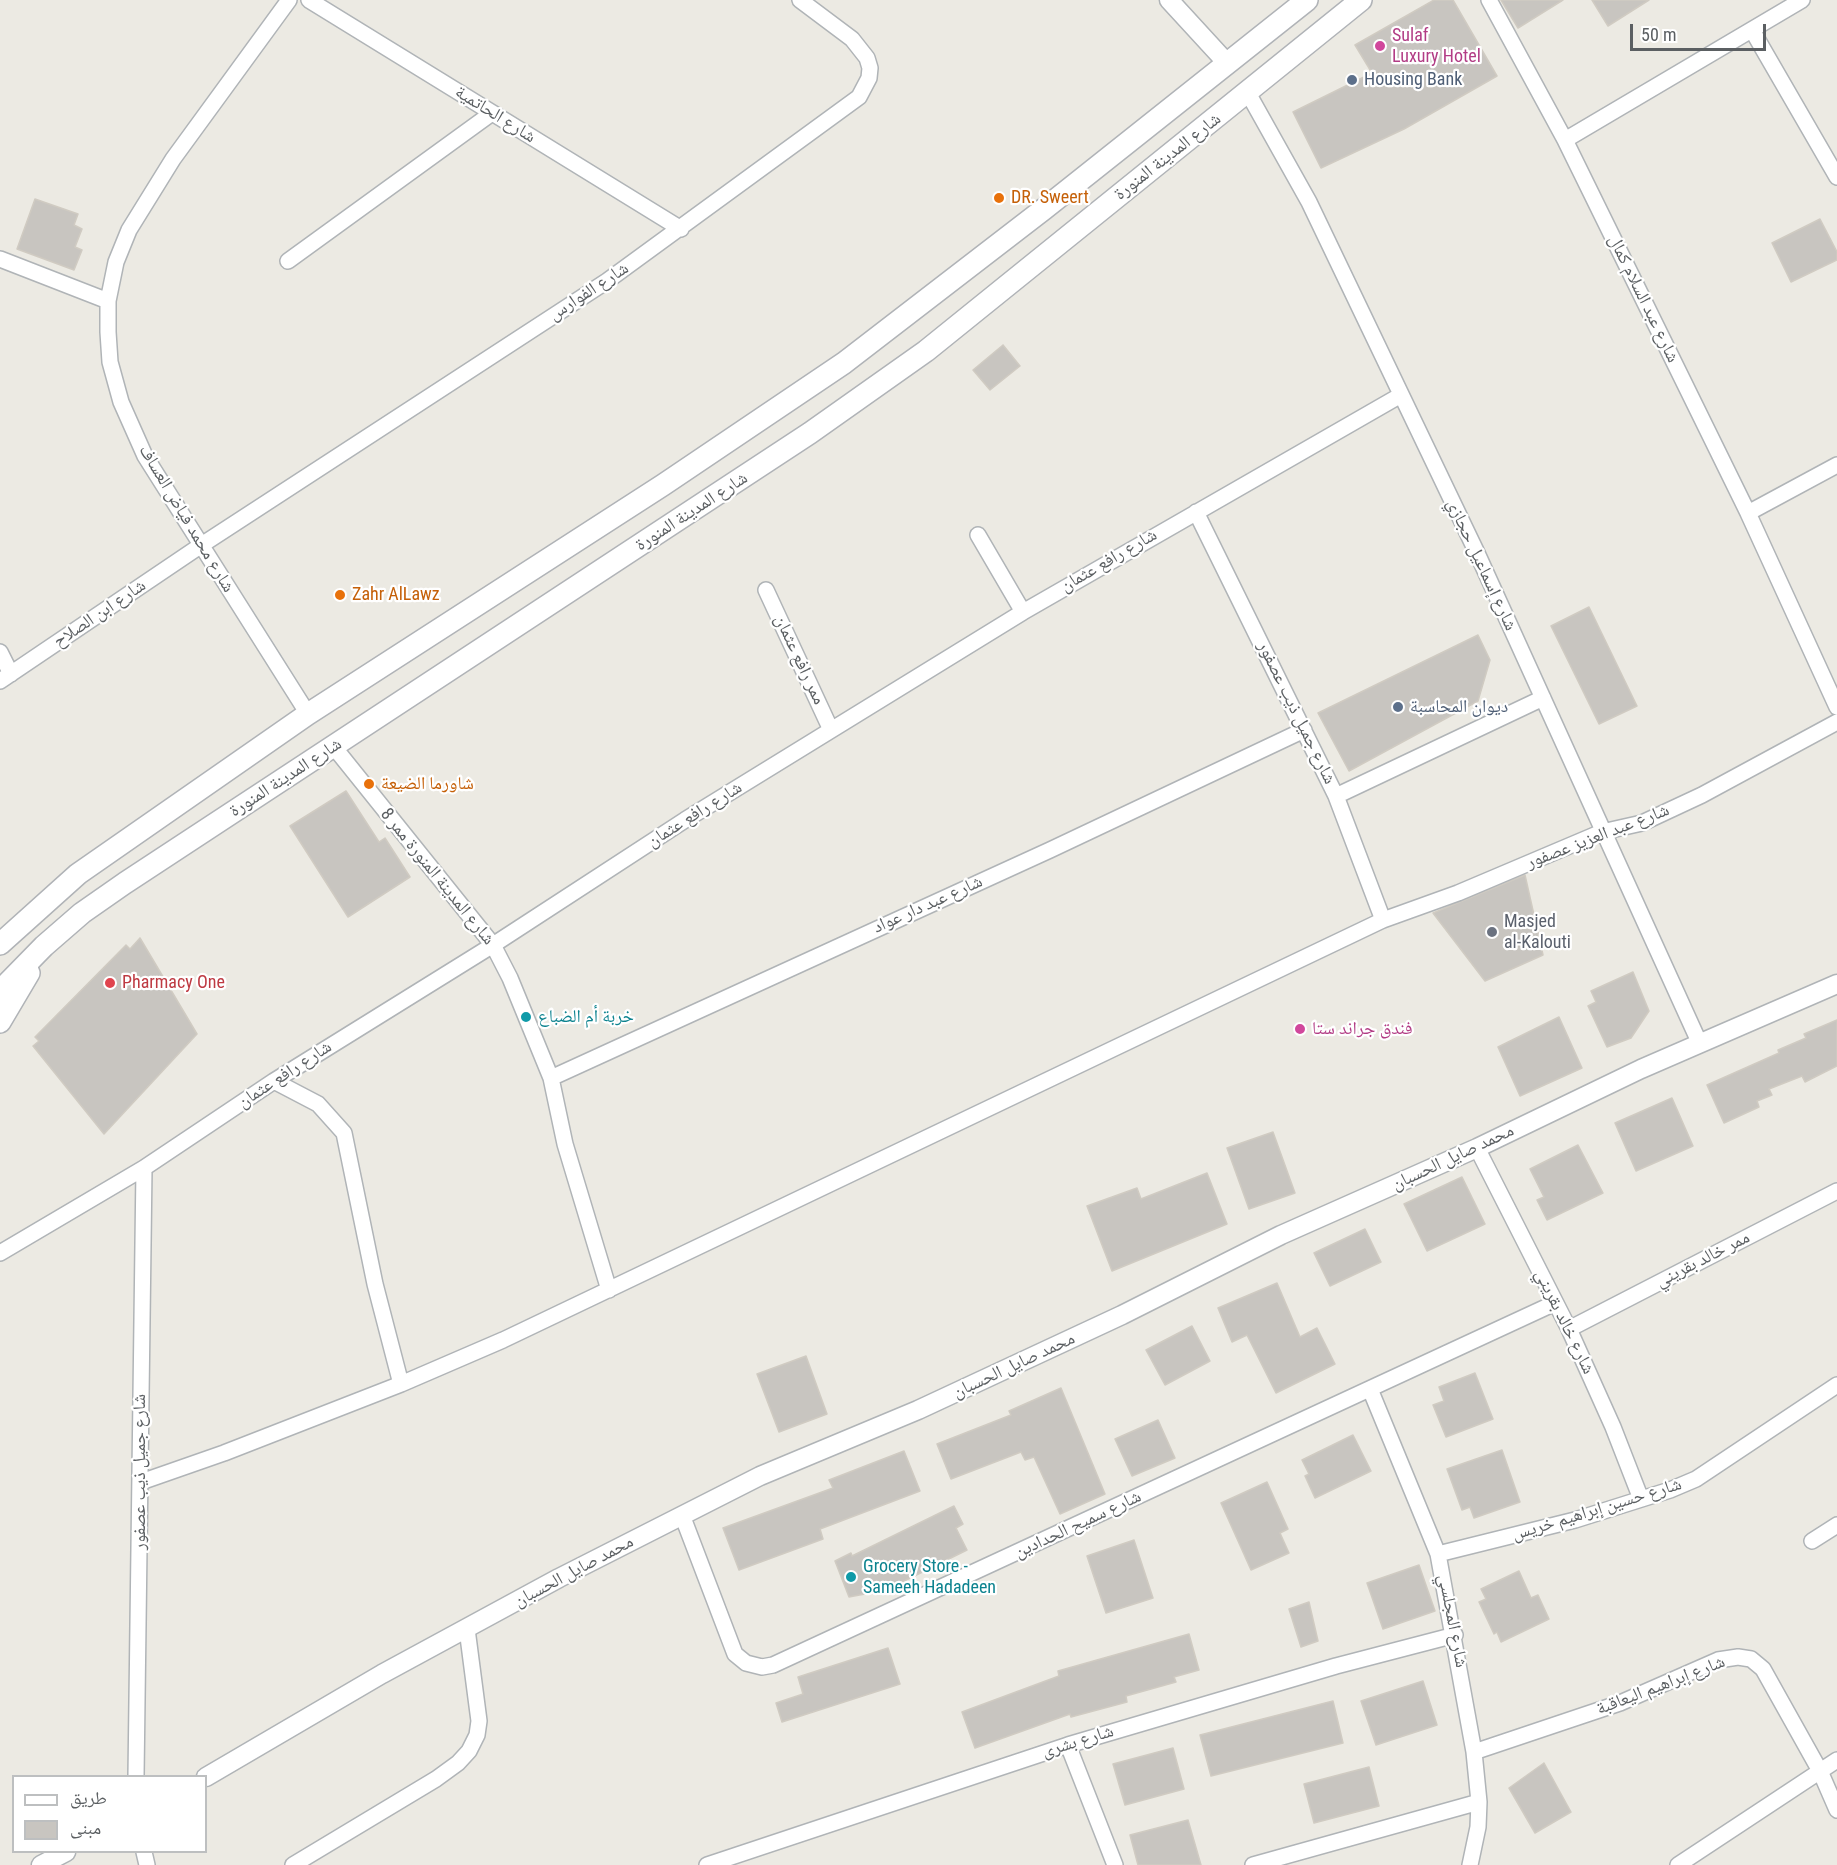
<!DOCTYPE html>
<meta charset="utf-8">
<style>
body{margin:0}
#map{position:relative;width:1837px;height:1865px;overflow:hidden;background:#eceae3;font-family:"Roboto Condensed","Noto Naskh Arabic",sans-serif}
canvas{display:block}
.legend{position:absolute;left:12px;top:1775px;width:195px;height:78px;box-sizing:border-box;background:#fff;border:2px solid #bdbfc0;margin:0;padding:8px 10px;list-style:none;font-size:18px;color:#5b5f62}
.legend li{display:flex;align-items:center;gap:12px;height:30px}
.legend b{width:30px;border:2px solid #bdbfc0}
.scale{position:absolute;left:1630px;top:24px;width:136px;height:27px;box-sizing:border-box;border:3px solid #5b5f62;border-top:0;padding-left:8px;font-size:18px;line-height:21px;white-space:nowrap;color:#5b5f62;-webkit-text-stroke:4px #fff;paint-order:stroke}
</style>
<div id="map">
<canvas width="1837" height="1865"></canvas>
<ul class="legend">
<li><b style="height:8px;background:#fff"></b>طريق</li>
<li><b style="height:16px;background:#c8c5c0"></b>مبنى</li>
</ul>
<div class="scale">50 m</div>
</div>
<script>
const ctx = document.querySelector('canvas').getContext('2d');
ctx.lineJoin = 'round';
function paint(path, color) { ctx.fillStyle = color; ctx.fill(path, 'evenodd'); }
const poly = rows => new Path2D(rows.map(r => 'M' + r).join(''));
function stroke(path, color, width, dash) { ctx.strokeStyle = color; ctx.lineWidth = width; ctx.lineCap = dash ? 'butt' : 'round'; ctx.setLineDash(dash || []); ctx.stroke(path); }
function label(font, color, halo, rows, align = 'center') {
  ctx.font = font + ' "Roboto Condensed","Noto Naskh Arabic",sans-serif'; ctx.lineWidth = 4.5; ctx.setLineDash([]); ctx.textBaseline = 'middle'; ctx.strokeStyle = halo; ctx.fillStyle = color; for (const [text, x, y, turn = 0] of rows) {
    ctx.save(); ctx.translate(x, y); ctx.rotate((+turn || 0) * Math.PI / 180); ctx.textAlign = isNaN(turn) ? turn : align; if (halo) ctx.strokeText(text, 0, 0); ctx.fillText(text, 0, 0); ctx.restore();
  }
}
const building = poly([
 [1434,0,1453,0,1497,76,1404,129,1321,168,1293,112,1372,73,1355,45,1434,0],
 [1501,0,1563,0,1518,28,1501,0],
 [1592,0,1649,0,1608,26,1592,0],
 [35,199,78,214,74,225,82,229,75,247,82,250,74,270,17,249,35,199],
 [1820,219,1837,252,1837,260,1791,282,1772,243,1820,219],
 [1003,345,1020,366,990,390,973,370,1003,345],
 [1589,607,1637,706,1599,724,1551,626,1589,607],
 [1478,635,1490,660,1478,701,1349,771,1318,713,1478,635],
 [346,791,379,842,385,838,410,877,348,917,290,826,346,791],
 [1525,875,1543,955,1485,981,1433,913,1525,875],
 [140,938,197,1034,104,1134,33,1046,39,1041,35,1037,126,945,130,949,140,938],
 [1633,972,1649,1011,1631,1038,1607,1047,1588,1006,1596,1002,1591,991,1633,972],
 [1559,1017,1582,1068,1520,1096,1498,1047,1559,1017],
 [1837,1020,1837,1066,1805,1082,1802,1076,1769,1089,1772,1095,1757,1101,1759,1107,1724,1123,1707,1085,1779,1053,1778,1050,1806,1038,1804,1034,1837,1020],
 [1672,1098,1693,1146,1636,1171,1615,1123,1672,1098],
 [1273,1132,1295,1193,1249,1209,1227,1148,1273,1132],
 [1578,1145,1603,1193,1547,1220,1537,1200,1544,1197,1530,1169,1578,1145],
 [1207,1173,1227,1224,1112,1271,1087,1206,1137,1188,1141,1199,1207,1173],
 [1462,1177,1485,1224,1427,1251,1404,1204,1462,1177],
 [1365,1229,1381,1262,1330,1286,1314,1253,1365,1229],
 [1277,1283,1300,1337,1317,1328,1335,1364,1276,1393,1247,1335,1232,1342,1218,1308,1277,1283],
 [1192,1326,1210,1361,1165,1385,1146,1350,1192,1326],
 [806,1356,827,1414,779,1432,757,1374,806,1356],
 [1475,1373,1493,1419,1446,1437,1433,1405,1444,1401,1439,1387,1475,1373],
 [1061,1388,1105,1494,1060,1514,1034,1457,1025,1460,1021,1452,951,1479,937,1444,1011,1415,1009,1411,1061,1388],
 [1158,1420,1175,1458,1132,1476,1115,1439,1158,1420],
 [1353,1435,1371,1471,1315,1498,1305,1476,1309,1474,1302,1460,1353,1435],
 [1502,1450,1520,1502,1474,1518,1470,1507,1462,1510,1447,1469,1502,1450],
 [904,1451,920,1491,820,1529,823,1539,739,1570,723,1528,833,1488,829,1480,904,1451],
 [1267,1482,1288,1529,1280,1533,1289,1553,1251,1570,1221,1503,1267,1482],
 [954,1506,963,1524,956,1528,967,1550,886,1590,849,1597,835,1561,851,1553,852,1556,954,1506],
 [1134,1540,1153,1598,1106,1613,1087,1556,1134,1540],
 [1419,1565,1435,1611,1383,1629,1367,1583,1419,1565],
 [1519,1571,1531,1598,1538,1595,1549,1619,1501,1642,1497,1632,1494,1634,1479,1602,1486,1599,1481,1589,1519,1571],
 [1309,1602,1318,1641,1301,1647,1289,1609,1309,1602],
 [1189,1634,1199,1670,1174,1677,1176,1682,1126,1696,1127,1702,1071,1717,1070,1714,975,1748,962,1712,1059,1676,1058,1671,1189,1634],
 [888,1648,900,1684,782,1722,776,1703,803,1694,798,1677,888,1648],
 [1423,1681,1437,1725,1376,1745,1361,1701,1423,1681],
 [1333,1701,1343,1743,1211,1776,1200,1735,1333,1701],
 [1173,1748,1184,1789,1125,1805,1113,1764,1173,1748],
 [1544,1763,1571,1812,1535,1833,1509,1788,1544,1763],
 [1369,1767,1379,1806,1314,1823,1304,1784,1369,1767],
 [1188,1820,1201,1865,1138,1865,1130,1835,1188,1820]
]);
paint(building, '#c8c5c0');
stroke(building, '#d0cbc2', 1.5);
const minor = poly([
 [289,0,173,159,129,230,116,262,108,301,108,332,110,362,121,402,145,456,308,714],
 [309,0,681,229],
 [1489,0,1565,140,1748,513,1837,707],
 [1752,30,1837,177],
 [1248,93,1309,202,1477,553,1700,1044],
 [1565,140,1802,0],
 [0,259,108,301],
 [288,261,492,113],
 [1196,512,1336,796,1383,920],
 [1748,513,1837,465],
 [978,535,1023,612],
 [766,590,831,730],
 [0,652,11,674],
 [0,681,200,546,607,281,859,97,869,78,870,68,867,58,852,39,800,0],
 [334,747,493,945,510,978,551,1078,565,1144,609,1290],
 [1336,796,1543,698],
 [551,1078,1050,850,1304,730],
 [274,1081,318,1104,344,1133,375,1284,401,1384],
 [1477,1148,1569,1329,1613,1427,1641,1499],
 [0,1253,144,1168,274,1081,493,945,685,820,1023,612,1401,395],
 [1569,1329,1837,1191],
 [1370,1389,1438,1554,1474,1752,1479,1802,1478,1827,1470,1865],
 [141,1482,224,1453,401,1384,503,1340,1383,920,1458,893,1602,832,1642,823,1702,795,1837,722],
 [682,1515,735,1654,746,1663,762,1667,773,1665,1555,1303],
 [1812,1541,1837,1525],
 [1438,1554,1575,1520,1670,1490,1696,1479,1837,1385],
 [1068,1745,1115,1865],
 [1474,1752,1620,1703,1718,1660,1738,1657,1751,1659,1763,1669,1820,1771,1837,1810],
 [136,1776,144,1168],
 [144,1852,147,1865],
 [293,1865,436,1779,458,1763,469,1751,477,1735,479,1721,467,1629],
 [707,1865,1068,1745,1336,1666,1455,1635],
 [1253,1865,1479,1802],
 [1678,1865,1837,1760]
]);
const tertiary = poly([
 [1169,0,1226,62],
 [206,1777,382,1674,559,1578,760,1476,918,1410,1122,1315,1281,1235,1477,1148,1641,1069,1837,984],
 [41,1865,66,1852]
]);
const secondary = poly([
 [0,944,78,874,308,714,663,485,844,363,1044,209,1307,0],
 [0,991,44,946,82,913,125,883,810,433,926,351,1361,0],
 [0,1022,29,973]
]);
stroke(minor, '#b0b4b7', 18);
stroke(tertiary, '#b0b4b7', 21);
stroke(secondary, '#b0b3b7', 24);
stroke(minor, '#fff', 15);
stroke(tertiary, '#fff', 18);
stroke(secondary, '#fff', 21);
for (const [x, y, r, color] of [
 [1380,46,6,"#d1479c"],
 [1352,80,6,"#5c6f8a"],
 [999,198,6,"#e8710a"],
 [340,595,6,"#e8710a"],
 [1398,707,6,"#5c6f8a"],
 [369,784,6,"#e8710a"],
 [1492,932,6,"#6b7280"],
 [110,983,6,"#e0444e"],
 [526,1017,6,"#0f9aa8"],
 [1300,1029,6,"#d1479c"],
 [851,1577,6,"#0f9aa8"]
]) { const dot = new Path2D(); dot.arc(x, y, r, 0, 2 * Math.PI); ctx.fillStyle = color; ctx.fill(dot); stroke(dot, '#fff', 2); }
label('18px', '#b23c85', '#fff', [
 ["Sulaf",1392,36],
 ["Luxury Hotel",1392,57],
 ["فندق جراند ستا",1312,1029]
], 'left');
label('18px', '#4e5e75', '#fff', [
 ["Housing Bank",1364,80],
 ["ديوان المحاسبة",1410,707]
], 'left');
label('18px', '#5b5f62', '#fff', [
 ["شارع الحاتمية",495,115,32],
 ["شارع المدينة المنورة",1168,157,-38],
 ["شارع الفوارس",589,292,-33],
 ["شارع عبد السلام كمال",1643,299,64],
 ["شارع المدينة المنورة",692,512,-33],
 ["شارع محمد فياض العساف",186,519,59],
 ["شارع رافع عثمان",1109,561,-30],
 ["شارع إسماعيل حجازي",1481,565,65],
 ["شارع ابن الصلاح",100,614,-34],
 ["ممر رافع عثمان",799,660,65],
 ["شارع جميل ذيب عصفور",1296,713,64],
 ["شارع المدينة المنورة",286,778,-33],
 ["شارع رافع عثمان",695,815,-32],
 ["شارع عبد العزيز عصفور",1598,837,-21],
 ["شارع المدينة المنورة ممر 8",437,877,51],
 ["شارع عبد دار عواد",928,905,-24],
 ["شارع رافع عثمان",285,1075,-33],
 ["محمد صايل الحسبان",1453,1158,-25],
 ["ممر خالد بقريني",1703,1260,-27],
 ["شارع خالد بقريني",1564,1322,64],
 ["محمد صايل الحسبان",1014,1366,-25],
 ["شارع جميل ذيب عصفور",140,1472,-90],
 ["شارع حسين إبراهيم خريس",1597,1510,-17],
 ["شارع سميح الحدادين",1078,1525,-25],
 ["محمد صايل الحسبان",574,1572,-28],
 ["شارع المجلسي",1452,1621,79],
 ["شارع إبراهيم اليعاقبة",1661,1686,-21],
 ["شارع بشرى",1078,1742,-17]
]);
label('18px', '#c56008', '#fff', [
 ["DR. Sweert",1011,198],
 ["Zahr AlLawz",352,595],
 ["شاورما الضيعة",381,784]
], 'left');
label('18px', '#5b616d', '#fff', [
 ["Masjed",1504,922],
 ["al-Kalouti",1504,943]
], 'left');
label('18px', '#be3a42', '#fff', [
 ["Pharmacy One",122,983]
], 'left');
label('18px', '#0d838f', '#fff', [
 ["خربة أم الضباع",538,1017],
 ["Grocery Store -",863,1567],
 ["Sameeh Hadadeen",863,1588]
], 'left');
</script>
